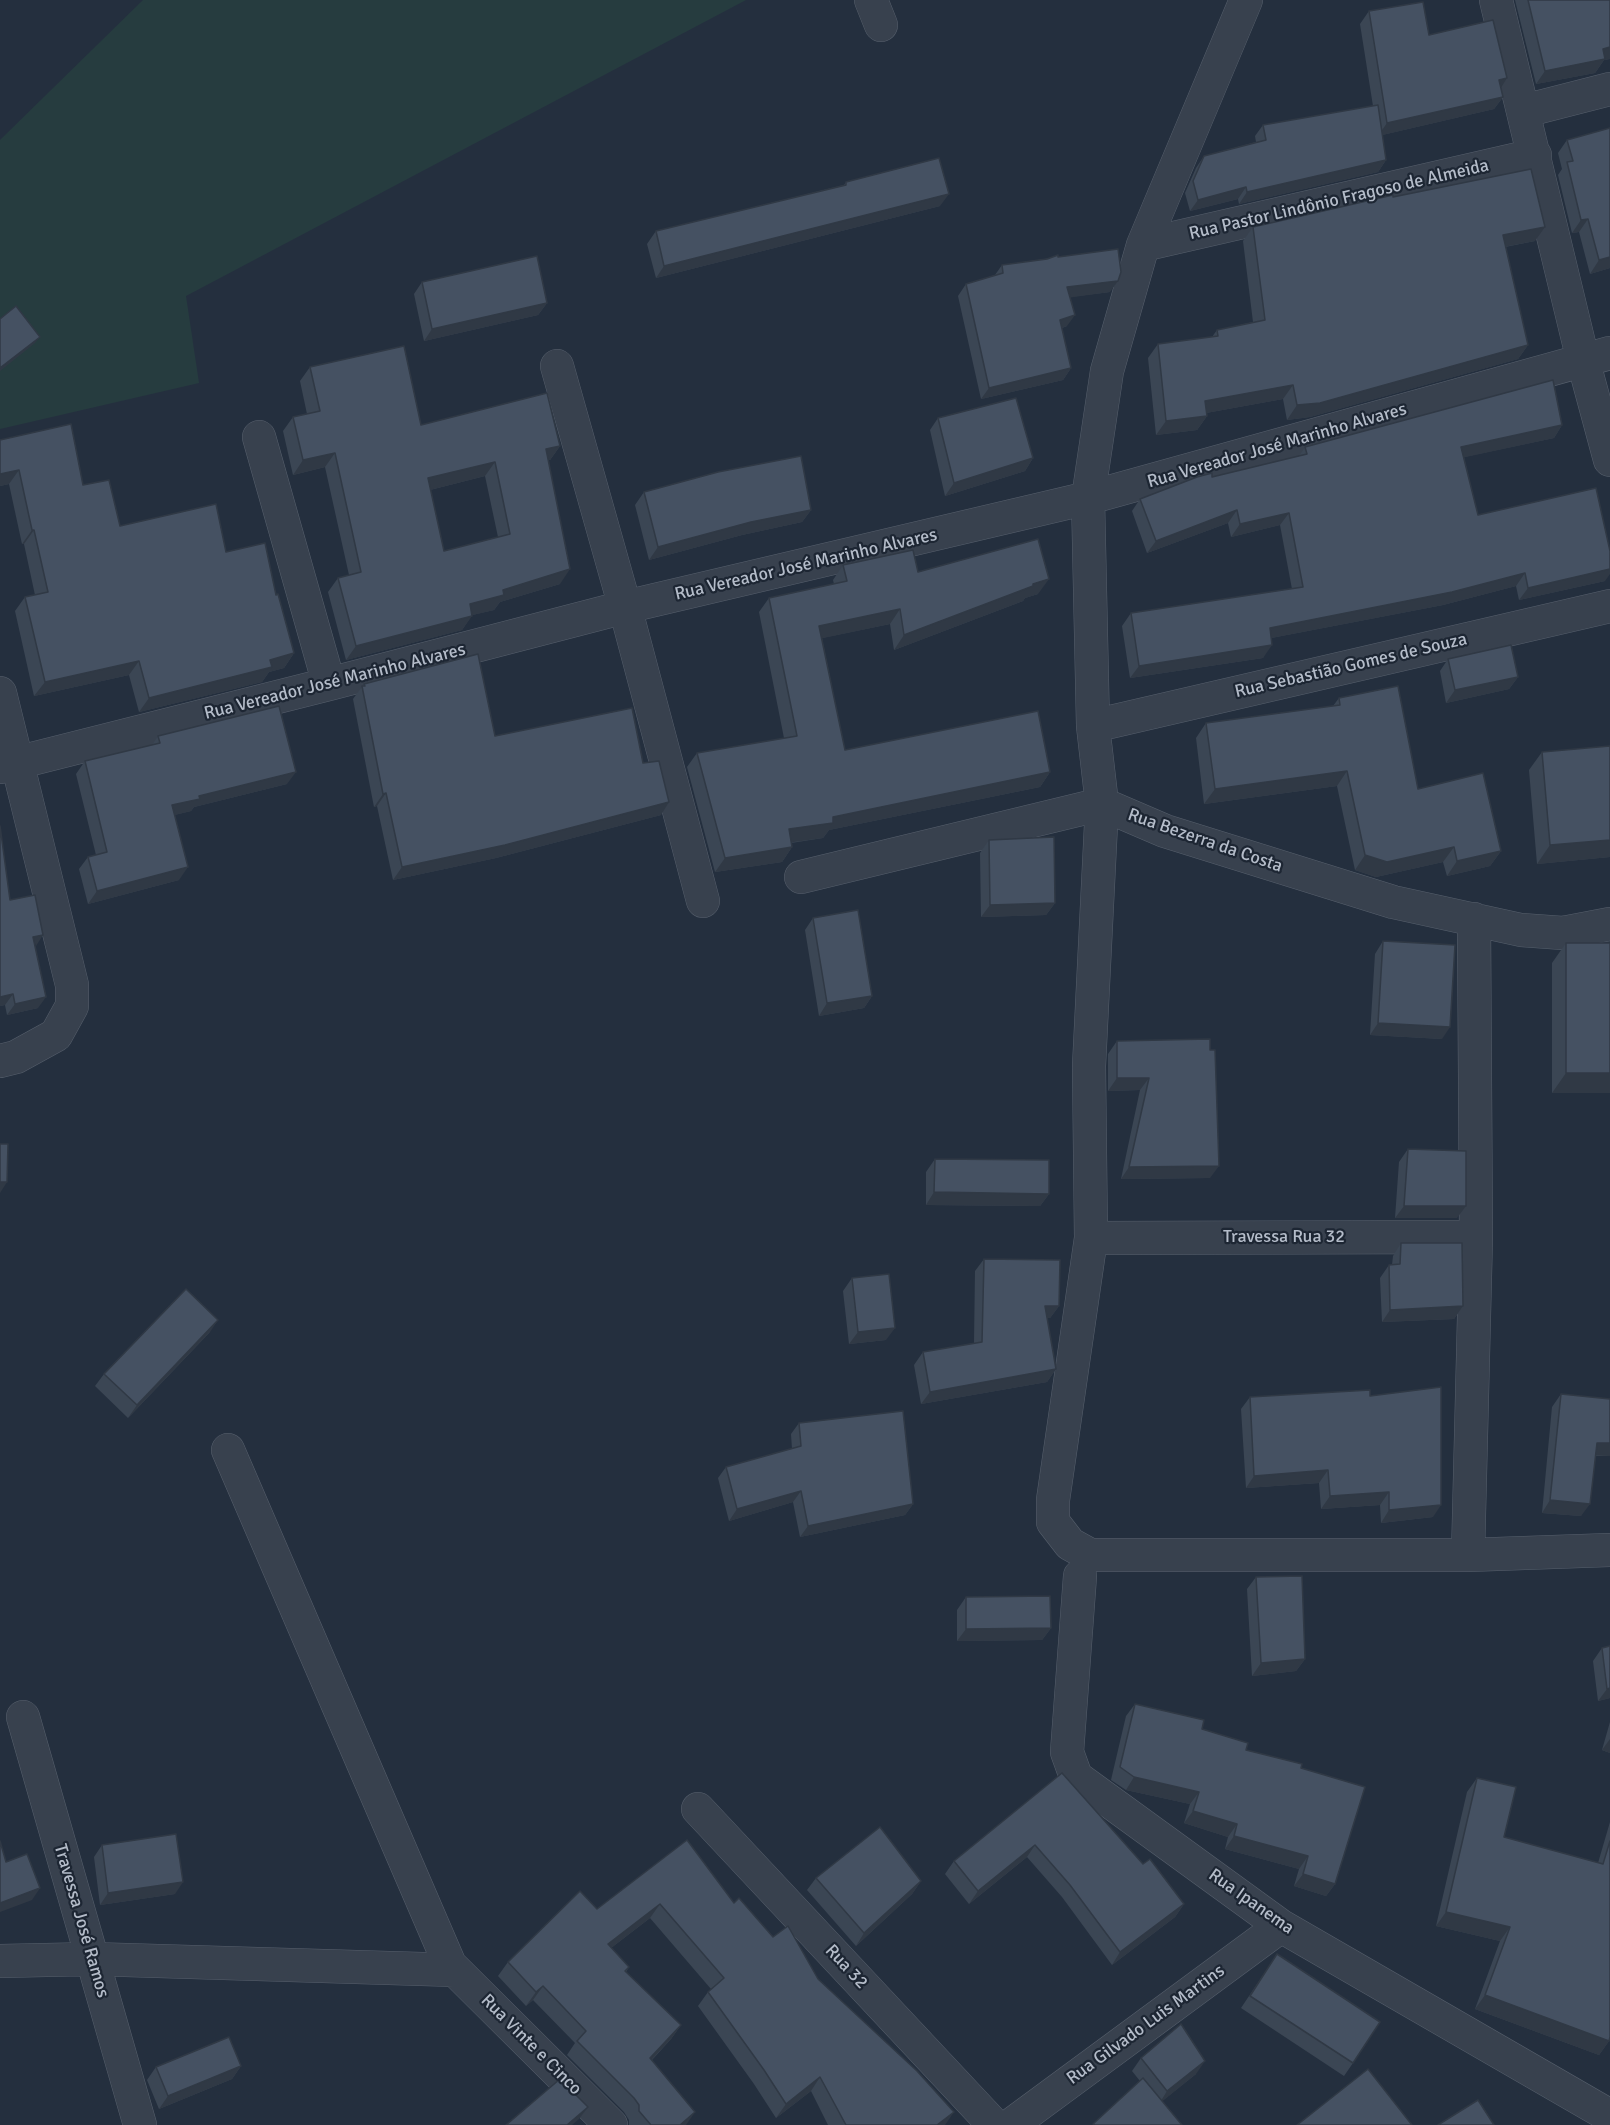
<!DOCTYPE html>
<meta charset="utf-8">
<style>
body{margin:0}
canvas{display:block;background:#242f3e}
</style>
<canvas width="1610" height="2125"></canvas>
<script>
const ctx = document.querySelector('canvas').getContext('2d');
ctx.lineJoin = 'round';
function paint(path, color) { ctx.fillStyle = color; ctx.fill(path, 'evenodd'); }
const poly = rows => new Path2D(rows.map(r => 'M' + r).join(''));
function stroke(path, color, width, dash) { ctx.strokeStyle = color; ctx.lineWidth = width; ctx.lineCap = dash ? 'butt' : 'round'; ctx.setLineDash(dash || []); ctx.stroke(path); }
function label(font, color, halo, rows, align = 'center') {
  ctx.font = font + ' Signika,sans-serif'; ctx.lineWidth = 4.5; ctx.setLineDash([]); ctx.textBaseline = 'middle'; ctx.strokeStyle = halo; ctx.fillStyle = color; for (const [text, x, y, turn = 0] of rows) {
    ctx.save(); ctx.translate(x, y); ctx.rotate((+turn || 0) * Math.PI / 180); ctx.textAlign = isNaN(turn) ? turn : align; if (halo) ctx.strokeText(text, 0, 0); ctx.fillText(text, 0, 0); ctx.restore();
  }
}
paint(poly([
 [143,0,746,0,186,296,199,383,0,429,0,140]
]), '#263c3f');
const minor = poly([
 [871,0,881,25],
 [1246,0,1143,245,1107,371,1088,498,1093,726,1102,804,1089,1066,1091,1238,1053,1500,1053,1522,1070,1544,1090,1555,1468,1555,1610,1550],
 [1496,0,1583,360,1610,460],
 [1524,111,1610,89],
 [1143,245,1535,155],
 [557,366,625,607,703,901],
 [259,437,329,684],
 [0,693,72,985,72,1006,56,1035,16,1057,0,1061],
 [1093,726,1610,606],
 [0,767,329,684,625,607,1088,498,1610,353],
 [801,877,1102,804,1165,831,1393,902,1521,930,1563,933,1610,924],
 [1091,1238,1476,1237],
 [228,1450,450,1965,611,2125],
 [1468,1555,1476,1237,1474,919],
 [1080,1576,1067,1752,1076,1777,1281,1926,1610,2116],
 [23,1717,140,2125],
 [698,1809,994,2125],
 [0,1961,92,1959,455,1970],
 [1011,2125,1281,1926]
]);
stroke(minor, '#565f6c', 34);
stroke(minor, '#38414e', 33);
paint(poly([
 [1515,0,1610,0,1610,59,1604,60,1595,73,1536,84],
 [1369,11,1429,35,1501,88,1503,97,1494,109,1382,135,1386,160,1378,172,1239,204,1238,199,1190,211,1185,193,1196,168,1204,156,1256,142,1255,136,1263,125,1373,106,1360,24],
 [1610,128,1610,268,1590,274,1579,232,1572,233,1558,175,1562,169,1558,153,1567,140],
 [846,182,940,206,656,278,647,244,656,231,844,185],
 [1393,197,1535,241,1505,247,1528,345,1518,359,1310,417,1287,420,1283,399,1206,413,1207,416,1197,430,1156,435,1148,358,1158,344,1212,337,1217,330,1253,322,1243,241,1253,227],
 [1058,257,1110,292,1070,297,1067,326,1062,328,1071,368,1063,380,981,399,958,296,966,284,995,275,1002,265],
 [422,282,547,303,538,315,424,341,414,294],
 [310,367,421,425,560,446,550,460,548,460,560,584,500,602,494,610,472,615,462,630,346,660,328,592,338,578,349,575,325,467,293,475,283,431,293,417,307,414,300,381],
 [485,476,498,537,444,551,430,490],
 [938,418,1033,458,1025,471,945,496,930,430],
 [1562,425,1554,438,1464,457,1478,515,1605,581,1519,600,1516,586,1443,605,1271,638,1263,658,1130,678,1122,626,1131,613,1292,589,1280,525,1231,537,1228,523,1147,553,1132,511,1140,499,1212,477,1299,456,1305,447],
 [0,440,83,485,120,526,226,552,276,595,294,653,284,668,269,672,262,682,139,712,129,675,34,696,15,611,25,597,35,595,24,544,22,544,9,484,0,486],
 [644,492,811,510,802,522,742,535,649,560,635,505],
 [843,565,918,572,1038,594,1025,598,1023,601,894,650,890,624,822,638,845,750,1050,772,1040,787,829,830,823,838,791,843,792,847,782,862,715,872,687,767,697,753,784,738,759,612,769,598,834,584,833,580],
 [1448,659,1518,677,1509,689,1446,703,1440,671],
 [364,684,495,736,643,763,661,815,496,858,393,880,377,806,374,807,353,699],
 [1339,698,1418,789,1501,851,1490,866,1447,876,1443,862,1376,877,1355,870,1337,786,1204,804,1196,738,1206,723,1333,706],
 [158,736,287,784,194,807,191,811,174,815,179,880,88,904,79,869,88,857,96,855,76,774,85,761,152,745],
 [1542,752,1610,857,1537,864,1529,770],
 [0,826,10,900,35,946,38,1008,7,1015,5,1005,0,1006],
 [989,840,1055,903,1046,915,981,917,980,853],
 [813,918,872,996,864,1008,819,1016,805,930],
 [1383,941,1442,1039,1370,1035,1375,954],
 [1566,943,1610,1093,1552,1093,1552,963],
 [1117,1041,1210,1050,1210,1178,1121,1179,1140,1090,1108,1091,1108,1054],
 [1408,1149,1457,1218,1395,1218,1399,1162],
 [935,1159,1049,1194,1040,1206,926,1205,926,1172],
 [1401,1243,1463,1306,1454,1319,1382,1322,1380,1278,1389,1265,1392,1265,1393,1256],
 [984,1259,1059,1306,1050,1318,1047,1318,1056,1369,1047,1382,921,1404,914,1365,923,1352,974,1343,975,1271],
 [852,1278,886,1340,849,1344,843,1291],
 [210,1332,128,1418,95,1386,104,1374],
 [1561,1394,1610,1399,1610,1456,1595,1456,1581,1516,1542,1513,1552,1407],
 [1370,1396,1433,1517,1381,1523,1380,1505,1321,1509,1319,1483,1246,1488,1241,1409,1250,1397],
 [799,1423,913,1504,905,1515,800,1537,793,1502,729,1521,718,1478,726,1467,792,1449,791,1434],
 [1256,1577,1305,1659,1296,1671,1252,1676,1247,1589],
 [966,1597,1051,1628,1042,1640,957,1641,957,1610],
 [1610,1646,1610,1698,1598,1701,1593,1661,1602,1648],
 [1135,1704,1202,1729,1246,1750,1301,1768,1335,1884,1326,1896,1294,1886,1299,1869,1225,1849,1228,1837,1184,1823,1190,1804,1126,1790,1111,1780,1126,1716],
 [1610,1722,1610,1753,1602,1750],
 [1062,1773,1143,1864,1184,1904,1175,1917,1112,1965,1062,1897,1027,1857,969,1904,945,1874,954,1861],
 [1477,1778,1504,1837,1598,1863,1610,1822,1610,2037,1609,2041,1599,2055,1475,2009,1500,1941,1436,1926,1467,1792],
 [687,1840,734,1903,773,1937,818,1979,945,2125,828,2125,811,2091,776,2118,754,2084,698,2006,708,1992,711,1989,650,1918,611,1948,629,1967,626,1972,681,2025,671,2039,652,2060,686,2125,629,2125,629,2120,624,2112,567,2055,575,2043,533,2000,526,2006,498,1976,508,1962,597,1909],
 [102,1845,175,1894,100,1905,94,1857],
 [816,1878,921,1881,912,1894,856,1946,807,1890],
 [1277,1954,1353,2063,1344,2076,1241,2008],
 [1141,2058,1196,2074,1162,2101,1182,2125,1093,2125,1140,2081,1132,2071],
 [241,2066,232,2079,159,2109,147,2080,156,2067]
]), '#3b4654');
paint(poly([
 [1610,47,1610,59,1604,60,1595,73,1536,84,1545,71,1603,49],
 [1507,78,1499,91,1499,80],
 [1503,97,1494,109,1378,136,1387,123],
 [1386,160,1378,172,1239,204,1247,192],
 [1246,187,1238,199,1190,211,1198,200],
 [949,194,940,206,656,278,664,266],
 [1588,219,1579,232,1572,233,1581,220],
 [1545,227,1535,241,1493,249,1503,235],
 [1610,257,1610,268,1590,274,1599,260],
 [1118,281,1110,292,1059,299,1067,287],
 [547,303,538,315,424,341,432,329],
 [1075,315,1067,326,1052,331,1060,320],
 [40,337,35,343,0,371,0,368],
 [1528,345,1518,359,1310,417,1287,420,1297,405],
 [1071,368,1063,380,981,399,989,388],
 [1293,385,1283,399,1195,415,1205,401],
 [1207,416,1197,430,1156,435,1166,421],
 [1562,425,1554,438,1452,460,1461,447],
 [560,446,550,460,536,463,546,449],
 [335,453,325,467,293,475,303,460],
 [1033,458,1025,471,945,496,954,483],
 [495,462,485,476,418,493,428,478],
 [19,470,9,484,0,486,0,474],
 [811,510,802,522,742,535,649,560,658,547,751,522],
 [1237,510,1228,523,1147,553,1156,541],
 [1289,513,1280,525,1231,537,1240,524],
 [32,530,34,530,24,544,22,544],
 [570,569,560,584,500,602,494,610,460,618,470,604,503,590],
 [1610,569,1610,574,1605,581,1519,600,1528,588],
 [1525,573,1516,586,1443,605,1261,640,1270,628],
 [1049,579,1038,594,1025,598,1023,601,894,650,904,635,1033,584],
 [900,609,890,624,809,641,819,626],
 [472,616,462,630,346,660,356,646],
 [1272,645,1263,658,1130,678,1139,666],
 [294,653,284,668,269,672,262,682,139,712,149,698,270,660],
 [139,661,129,675,34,696,45,682],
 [1518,677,1509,689,1446,703,1455,690],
 [1347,771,1337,786,1204,804,1215,789],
 [296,772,287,784,194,807,191,811,163,818,172,805,199,796],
 [1050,772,1040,787,829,830,823,838,779,844,789,829,833,817],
 [386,793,377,806,374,807,383,794],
 [669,802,661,815,496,858,393,880,402,867],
 [1610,840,1610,857,1537,864,1550,845],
 [792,847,782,862,715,872,725,858],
 [1454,847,1443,862,1376,877,1355,870,1365,855],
 [1501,851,1490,866,1447,876,1457,861],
 [188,867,179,880,88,904,97,891],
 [1055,903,1046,915,981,917,990,905],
 [43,935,36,946,33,937],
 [13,994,5,1005,0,1006,0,997],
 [872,996,864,1008,819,1016,827,1003],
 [46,997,38,1008,7,1015,15,1004],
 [1378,1023,1450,1027,1442,1039,1370,1035],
 [1566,1073,1610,1073,1610,1093,1552,1093],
 [1117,1078,1149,1078,1140,1090,1108,1091],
 [1219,1166,1210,1178,1121,1179,1129,1167],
 [0,1182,7,1182,0,1193],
 [934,1192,1049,1194,1040,1206,926,1205],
 [1404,1206,1466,1206,1457,1218,1395,1218],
 [1045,1306,1059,1306,1050,1318,1036,1318],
 [1463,1306,1454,1319,1382,1322,1390,1310],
 [218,1320,210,1332,128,1418,137,1405],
 [895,1328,886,1340,849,1344,858,1332],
 [1056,1369,1047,1382,921,1404,930,1392],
 [1597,1443,1610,1443,1610,1456,1588,1455],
 [1328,1470,1319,1483,1246,1488,1254,1476],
 [801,1491,793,1502,729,1521,737,1509],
 [1389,1492,1380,1505,1321,1509,1330,1496],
 [1550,1500,1590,1504,1581,1516,1542,1513],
 [913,1504,905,1515,800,1537,808,1526],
 [1441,1505,1433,1517,1381,1523,1389,1510],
 [1051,1628,1042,1640,957,1641,966,1629],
 [1305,1659,1296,1671,1252,1676,1261,1663],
 [1610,1688,1610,1698,1598,1701,1607,1689],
 [1610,1739,1610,1753,1602,1750],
 [1134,1777,1199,1792,1190,1804,1126,1790],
 [1193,1811,1237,1824,1228,1837,1184,1823],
 [1234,1836,1308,1856,1299,1869,1225,1849],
 [1035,1845,1027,1857,969,1904,978,1891],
 [1303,1874,1335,1884,1326,1896,1294,1886],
 [921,1881,912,1894,856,1946,864,1933],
 [183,1882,175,1894,100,1905,108,1893],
 [40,1888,32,1900,0,1912,0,1903],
 [660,1904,650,1918,598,1958,608,1944],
 [1184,1904,1175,1917,1112,1965,1120,1952],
 [1446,1912,1510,1927,1500,1941,1436,1926],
 [543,1986,533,2000,526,2006,536,1992],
 [1485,1995,1609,2041,1599,2055,1475,2009],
 [681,2025,671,2039,640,2072,650,2058],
 [1205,2061,1196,2074,1159,2104,1167,2091],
 [241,2066,232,2079,159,2109,168,2096],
 [820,2077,811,2091,776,2118,786,2104],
 [588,2107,579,2119,572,2125,567,2125],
 [695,2112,686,2125,680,2125],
 [954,2112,945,2125,937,2125]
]), '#303945');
const building = poly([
 [1528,0,1610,0,1610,47,1603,49,1605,59,1545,71,1528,0],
 [1423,2,1429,35,1493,20,1507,78,1499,80,1503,97,1387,123,1369,11,1423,2],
 [1378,105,1386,160,1247,192,1246,187,1198,200,1193,181,1204,156,1266,140,1263,125,1378,105],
 [1610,128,1610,257,1599,260,1588,219,1581,220,1567,162,1573,161,1567,140,1610,128],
 [939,158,949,194,664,266,656,231,846,185,846,182,939,158],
 [1531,169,1545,227,1503,235,1528,345,1320,403,1297,405,1293,385,1205,401,1207,416,1166,421,1158,344,1218,336,1217,330,1265,320,1253,227,1393,195,1393,197,1531,169],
 [1118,249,1121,272,1118,281,1067,287,1075,315,1060,320,1071,368,989,388,966,284,1003,273,1002,265,1047,259,1058,255,1058,257,1118,249],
 [537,256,547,303,432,329,422,282,537,256],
 [16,306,40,337,0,368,0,319,16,306],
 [404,346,421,425,547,393,560,446,546,449,570,569,503,590,504,595,470,604,472,616,356,646,338,578,361,572,335,453,303,460,293,417,320,411,310,367,404,346],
 [495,462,510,534,444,551,428,478,495,462],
 [1553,380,1562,425,1461,447,1478,515,1596,488,1610,551,1610,569,1528,588,1525,573,1452,592,1270,628,1272,645,1139,666,1131,613,1303,587,1289,513,1240,524,1237,510,1156,541,1140,499,1197,477,1212,473,1212,477,1307,454,1305,447,1553,380],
 [1016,398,1033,458,954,483,938,418,1016,398],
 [71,424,83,485,109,480,120,526,216,504,226,552,265,543,276,595,278,594,294,653,270,660,272,667,149,698,139,661,45,682,25,597,48,592,34,530,32,530,19,470,0,474,0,440,71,424],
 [801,456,811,510,751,522,658,547,644,492,718,472,801,456],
 [1038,539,1049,579,1033,584,1033,586,904,635,900,609,819,626,845,750,1038,711,1050,772,833,817,833,823,789,829,792,847,725,858,697,753,797,736,769,598,847,581,843,565,913,550,918,572,1038,539],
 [1511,645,1518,677,1455,690,1448,659,1511,645],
 [478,654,495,736,632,708,643,763,659,761,669,802,505,845,402,867,386,793,383,794,362,686,365,686,364,684,478,654],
 [1398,686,1418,789,1483,773,1501,851,1457,861,1454,847,1387,862,1365,855,1347,771,1215,789,1206,723,1340,705,1339,698,1398,686],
 [279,706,296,772,199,796,200,799,172,805,188,867,97,891,88,857,107,852,85,761,160,743,158,736,279,706],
 [1610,746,1610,840,1550,845,1542,752,1610,746],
 [0,826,10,900,35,895,43,935,33,937,46,997,15,1004,13,994,0,997,0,826],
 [1054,837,1055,903,990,905,989,840,1054,837],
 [858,910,872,996,827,1003,813,918,858,910],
 [1383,941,1455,945,1450,1027,1378,1023,1383,941],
 [1566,943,1610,943,1610,1073,1566,1073,1566,943],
 [1210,1039,1210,1050,1215,1050,1219,1166,1129,1167,1149,1078,1117,1078,1117,1041,1210,1039],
 [0,1144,8,1144,7,1182,0,1182,0,1144],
 [1408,1149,1466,1151,1466,1206,1404,1206,1408,1149],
 [935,1159,1049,1160,1049,1194,934,1192,935,1159],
 [1401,1243,1462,1243,1463,1306,1390,1310,1389,1265,1400,1264,1401,1243],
 [984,1259,1060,1260,1059,1306,1045,1306,1056,1369,930,1392,923,1352,982,1342,984,1259],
 [889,1274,895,1328,858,1332,852,1278,889,1274],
 [186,1289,218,1320,137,1405,104,1374,186,1289],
 [1441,1387,1441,1505,1389,1510,1389,1492,1330,1496,1328,1470,1254,1476,1250,1397,1370,1390,1370,1396,1441,1387],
 [1561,1394,1610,1399,1610,1443,1597,1443,1590,1504,1550,1500,1561,1394],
 [903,1411,913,1504,808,1526,801,1491,737,1509,726,1467,801,1446,799,1423,903,1411],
 [1302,1576,1305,1659,1261,1663,1256,1577,1302,1576],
 [1050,1596,1051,1628,966,1629,966,1597,1050,1596],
 [1610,1646,1610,1688,1607,1689,1602,1648,1610,1646],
 [1135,1704,1204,1720,1202,1729,1248,1743,1246,1750,1302,1764,1301,1768,1365,1787,1335,1884,1303,1874,1308,1856,1234,1836,1237,1824,1193,1811,1199,1792,1134,1777,1120,1767,1135,1704],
 [1062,1773,1143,1864,1150,1859,1184,1904,1120,1952,1070,1885,1035,1845,978,1891,954,1861,1062,1773],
 [1477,1778,1516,1787,1504,1837,1603,1864,1610,1841,1610,2037,1609,2041,1485,1995,1510,1927,1446,1912,1477,1778],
 [880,1827,921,1881,864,1933,816,1878,880,1827],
 [176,1834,183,1882,108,1893,102,1845,176,1834],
 [687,1840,734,1903,739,1898,773,1937,788,1926,818,1979,917,2071,954,2112,937,2125,846,2125,820,2077,786,2104,764,2070,708,1992,724,1978,660,1904,608,1944,629,1967,625,1971,681,2025,650,2058,695,2112,680,2125,651,2125,639,2111,639,2105,634,2098,577,2041,586,2031,543,1986,536,1992,508,1962,580,1891,597,1909,687,1840],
 [0,1841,6,1862,27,1854,40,1888,0,1903,0,1841],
 [1277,1954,1380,2022,1353,2063,1250,1996,1277,1954],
 [1181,2024,1205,2061,1167,2091,1141,2058,1181,2024],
 [229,2037,241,2066,168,2096,156,2067,229,2037],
 [1368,2069,1412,2125,1297,2125,1368,2069],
 [1143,2078,1182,2125,1095,2125,1093,2124,1143,2078],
 [560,2079,588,2107,567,2125,506,2125,560,2079],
 [1478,2100,1494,2125,1438,2125,1478,2100]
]);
paint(building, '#455162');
stroke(building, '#303945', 1.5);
label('18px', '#b4bcc9', '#1d2633', [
 ["Rua Pastor Lindônio Fragoso de Almeida",1339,200,-13],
 ["Rua Vereador José Marinho Alvares",1277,446,-16],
 ["Rua Vereador José Marinho Alvares",806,565,-13],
 ["Rua Sebastião Gomes de Souza",1351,666,-13],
 ["Rua Vereador José Marinho Alvares",335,682,-14],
 ["Rua Bezerra da Costa",1205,841,19],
 ["Travessa Rua 32",1284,1237],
 ["Rua Ipanema",1251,1902,35],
 ["Travessa José Ramos",81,1921,74],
 ["Rua 32",846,1967,47],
 ["Rua Gilvado Luis Martins",1146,2025,-36],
 ["Rua Vinte e Cinco",531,2045,45]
]);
</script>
